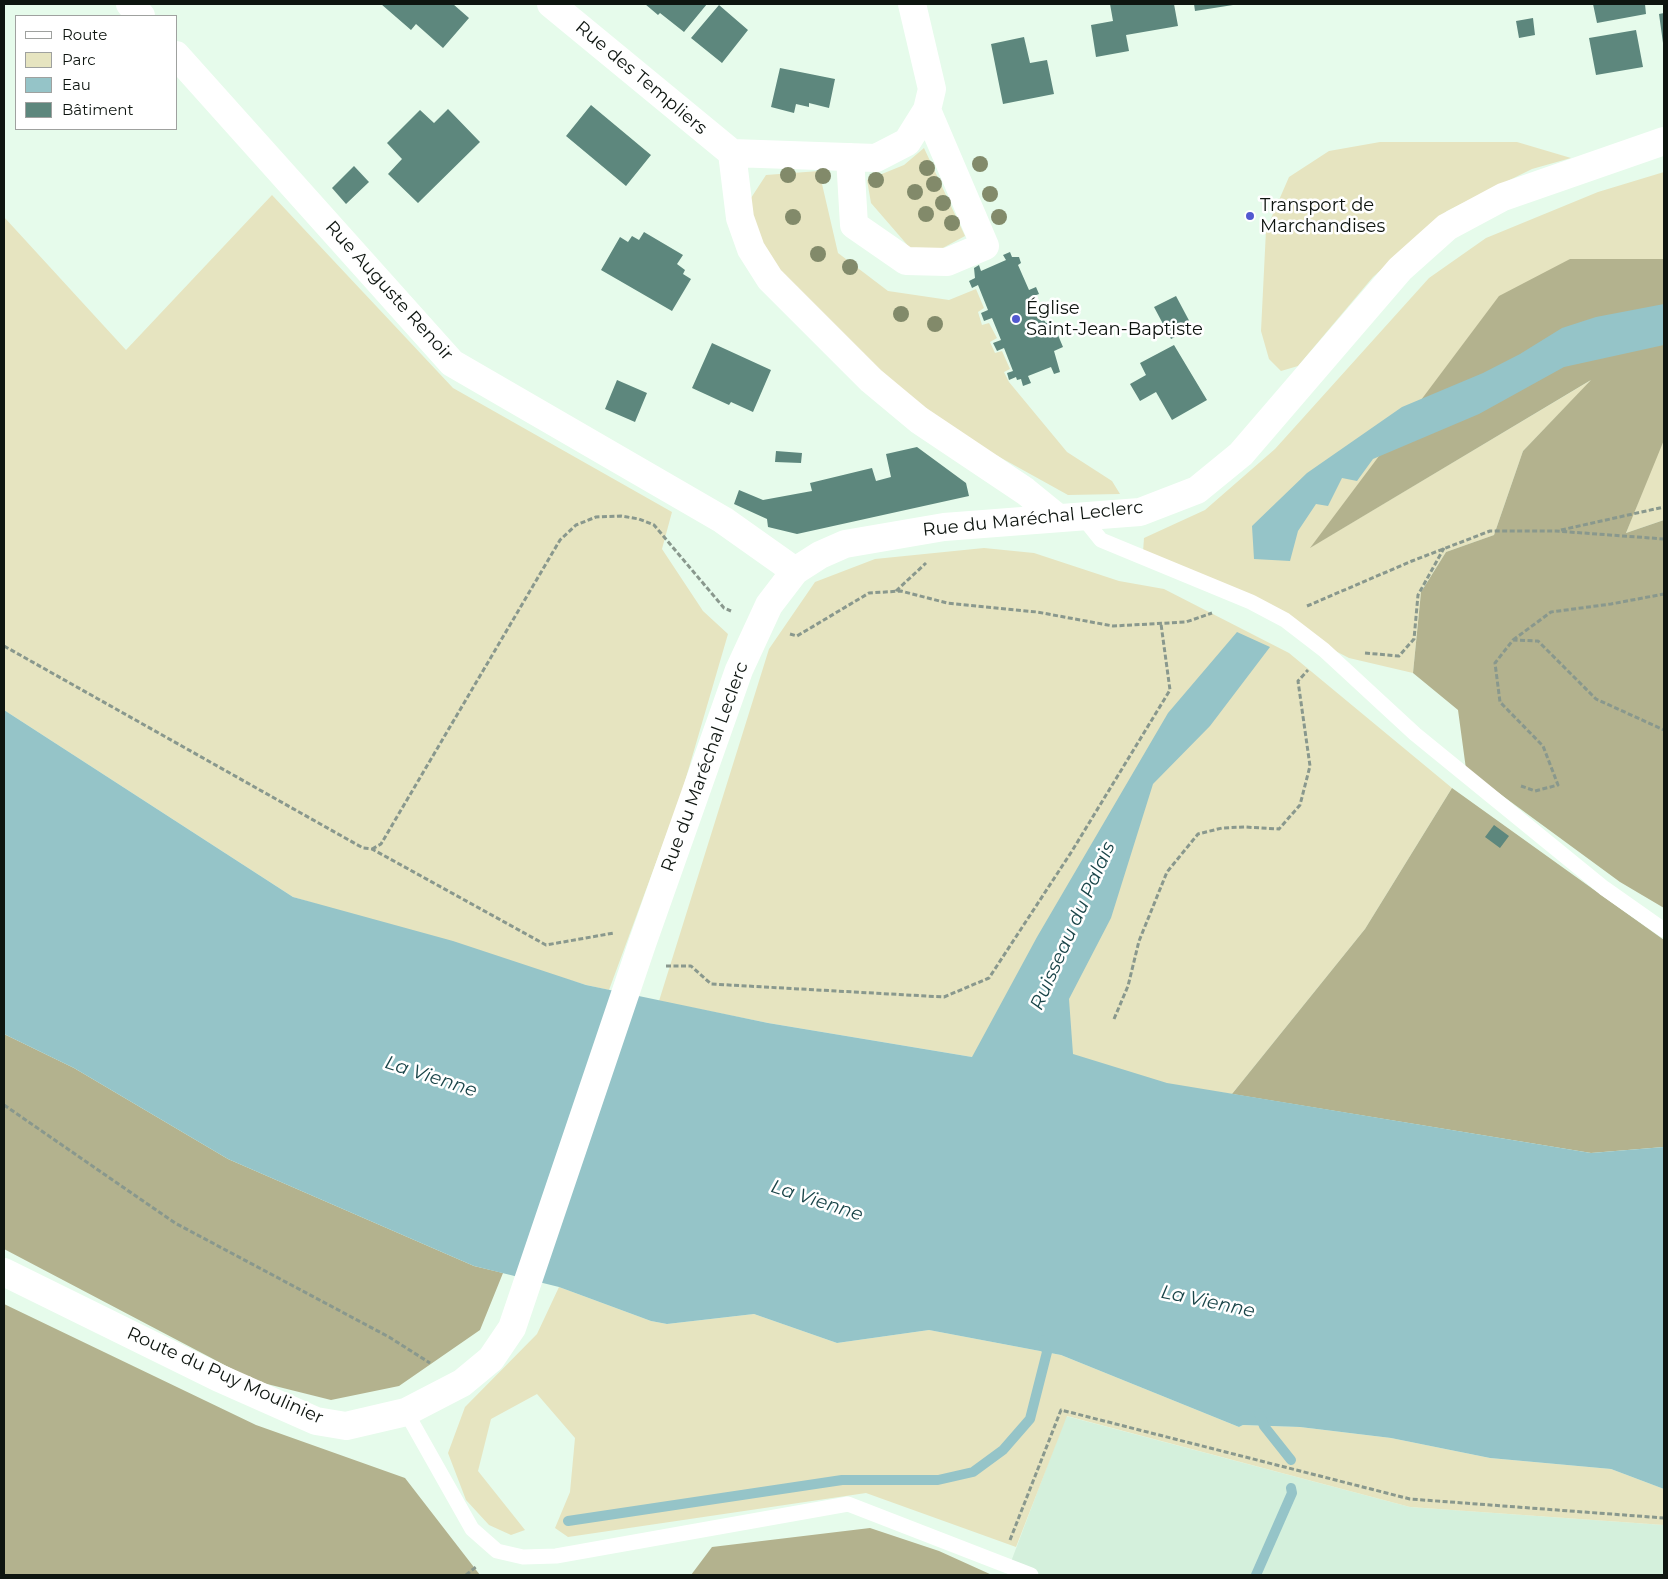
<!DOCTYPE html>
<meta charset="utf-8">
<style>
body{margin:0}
#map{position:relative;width:1668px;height:1579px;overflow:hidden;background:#e6fbeb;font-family:Montserrat,sans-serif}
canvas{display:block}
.frame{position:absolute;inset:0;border:5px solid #0e1510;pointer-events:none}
.legend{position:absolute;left:15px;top:15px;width:162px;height:115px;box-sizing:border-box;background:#fff;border:1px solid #9fa19f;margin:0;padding:6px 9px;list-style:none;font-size:15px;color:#0e1510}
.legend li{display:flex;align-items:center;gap:10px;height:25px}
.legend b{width:25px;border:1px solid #9fa19f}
</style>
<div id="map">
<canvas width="1668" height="1579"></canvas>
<div class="frame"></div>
<ul class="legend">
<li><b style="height:6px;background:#fff"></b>Route</li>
<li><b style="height:14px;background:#e6e4c0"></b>Parc</li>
<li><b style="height:14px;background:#95c4c8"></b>Eau</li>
<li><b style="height:14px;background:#5d877d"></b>Bâtiment</li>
</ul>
</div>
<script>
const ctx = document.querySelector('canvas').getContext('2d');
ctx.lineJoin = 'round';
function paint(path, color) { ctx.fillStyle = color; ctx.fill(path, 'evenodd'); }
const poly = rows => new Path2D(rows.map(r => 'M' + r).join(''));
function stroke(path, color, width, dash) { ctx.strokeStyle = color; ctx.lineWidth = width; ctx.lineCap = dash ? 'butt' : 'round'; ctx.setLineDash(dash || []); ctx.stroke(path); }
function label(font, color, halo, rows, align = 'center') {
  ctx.font = font + ' Montserrat,sans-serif'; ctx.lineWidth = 5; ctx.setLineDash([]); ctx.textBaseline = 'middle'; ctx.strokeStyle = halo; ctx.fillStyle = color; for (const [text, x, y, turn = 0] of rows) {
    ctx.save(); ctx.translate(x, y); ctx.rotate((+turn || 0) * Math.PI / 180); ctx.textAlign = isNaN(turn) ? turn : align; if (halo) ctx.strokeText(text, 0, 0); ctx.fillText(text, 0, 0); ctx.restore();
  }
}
paint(poly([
 [1066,1416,1410,1507,1664,1525,1664,1575,1006,1575]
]), '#d4f0dc');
paint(poly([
 [1380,142,1517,142,1571,158,1532,169,1447,211,1373,277,1298,366,1281,371,1269,359,1261,331,1266,230,1289,177,1329,151],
 [924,148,965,236,941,249,910,248,871,203,867,180,904,165],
 [819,171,838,253,888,291,949,300,976,289,984,308,978,312,982,325,989,323,997,338,990,342,995,353,1002,351,1010,369,1004,372,1009,382,1067,452,1112,481,1120,494,1068,495,958,434,871,369,784,281,753,230,749,201,766,175],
 [1664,172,1664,259,1570,259,1311,547,1593,379,1523,451,1494,535,1446,552,1421,591,1413,673,1349,658,1143,552,1144,538,1205,510,1275,449,1429,278,1486,238,1598,192],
 [272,195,453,388,672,512,662,549,703,611,728,634,681,795,609,990,586,985,293,897,4,710,4,217,126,350],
 [1664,440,1664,520,1626,533,1656,457],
 [984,548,1034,553,1119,581,1164,589,1289,653,1452,788,1365,929,1232,1094,972,1057,768,1023,659,1001,769,649,815,582,875,559],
 [559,1287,651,1321,667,1324,754,1314,837,1343,929,1330,1061,1355,1239,1427,1243,1425,1300,1427,1391,1438,1490,1458,1611,1469,1664,1489,1664,1525,1410,1507,1067,1416,1016,1547,866,1493,568,1537,555,1528,570,1492,575,1438,537,1394,491,1419,478,1471,525,1530,511,1535,489,1525,466,1500,448,1453,465,1407,537,1334]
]), '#e6e4c0');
paint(poly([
 [1570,259,1664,259,1664,440,1626,533,1664,520,1664,908,1620,882,1466,769,1458,710,1413,673,1421,592,1446,552,1494,535,1523,451,1591,380,1310,548,1499,296],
 [1452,788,1664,940,1664,1147,1591,1153,1232,1094,1365,929],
 [4,1034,74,1068,228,1159,474,1266,503,1273,480,1330,399,1386,331,1400,255,1381,4,1249],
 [4,1304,256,1425,405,1478,480,1575,4,1575],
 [870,1528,939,1551,992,1575,691,1575,712,1547]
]), '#b3b28e');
paint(poly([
 [1664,304,1664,345,1564,367,1479,414,1373,459,1357,481,1342,478,1328,506,1316,504,1298,531,1290,561,1254,559,1252,526,1307,473,1402,407,1483,373,1520,354,1562,328,1596,317],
 [1237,632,1270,647,1210,726,1153,784,1111,918,1069,999,1073,1054,1167,1083,1591,1153,1664,1147,1664,1489,1611,1469,1490,1458,1391,1438,1300,1427,1243,1425,1239,1427,1061,1355,929,1330,837,1343,754,1314,667,1324,651,1321,559,1287,474,1266,228,1159,74,1068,4,1034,4,710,293,897,453,941,586,985,768,1023,972,1057,1037,937,1168,713]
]), '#95c4c8');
stroke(poly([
 [1259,1413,1264,1426,1291,1460],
 [568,1521,842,1480,938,1480,973,1472,1003,1450,1030,1419,1047,1352,1043,1340],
 [1256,1575,1292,1493,1291,1488]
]), '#95c4c8', 10);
paint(poly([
 [381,4,453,4,469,18,443,48,416,24,411,30],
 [645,4,707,4,684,32,660,13,658,15],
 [1110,4,1174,4,1178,26,1126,35,1129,51,1096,57,1091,25,1113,21],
 [1194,4,1233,4,1233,5,1195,11],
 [1593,4,1645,4,1646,14,1597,23],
 [719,5,748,30,722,63,691,38],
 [1664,13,1664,43,1663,43,1659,14],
 [1533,18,1535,35,1519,38,1516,21],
 [1636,30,1643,67,1596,75,1589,38],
 [1024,37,1030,63,1047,60,1054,94,1003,104,991,44],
 [780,68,835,79,829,108,809,103,809,107,796,104,794,113,771,107],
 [591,105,651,155,626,186,566,136],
 [448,109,480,142,418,203,388,174,402,159,387,143,420,110,434,123],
 [354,166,369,182,346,204,332,188],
 [644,232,683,255,677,264,685,270,683,274,691,279,672,311,601,270,620,237,628,242,632,236,639,240],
 [1010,252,1012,257,1019,257,1021,263,1018,265,1029,290,1036,287,1039,294,1031,297,1041,321,1044,320,1046,323,1052,321,1063,347,1054,351,1060,372,1054,374,1051,367,1028,376,1031,383,1023,386,1021,379,1017,380,1016,377,1009,380,1007,373,1013,371,1004,348,997,351,993,343,1001,340,992,318,984,321,981,313,988,310,978,285,972,288,969,281,975,278,974,268,979,265,981,271,1006,260,1003,255],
 [1176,296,1193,328,1171,339,1154,307],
 [712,343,771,370,753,412,731,402,729,405,692,388],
 [1174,345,1207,400,1172,420,1156,392,1140,401,1130,384,1146,375,1140,363],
 [617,380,647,393,635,422,605,409],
 [917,447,966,483,969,496,797,534,768,527,767,519,734,504,739,490,763,500,812,491,810,483,872,468,876,481,891,477,886,454],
 [776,451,802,453,801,463,775,462],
 [1494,825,1509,836,1500,848,1485,837]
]), '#5d877d');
stroke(poly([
 [1561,530,1664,507],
 [896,591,926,563],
 [1307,606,1412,561,1490,531,1556,531,1664,539],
 [790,634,797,636,869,593,901,591,947,603,1037,612,1113,626,1186,622,1212,613],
 [1513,640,1551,612,1611,604,1664,594],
 [4,646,363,848,372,849,546,945,614,933],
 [1365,653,1399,656,1414,639,1418,595,1444,548],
 [1521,786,1535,791,1558,785,1543,746,1500,702,1495,663,1513,640,1538,641,1596,699,1664,730],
 [372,849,381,844,560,540,576,525,596,517,621,516,639,519,654,525,724,608,731,611],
 [666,966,691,966,711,984,944,997,989,978,1072,851,1170,690,1161,624],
 [1114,1019,1128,986,1139,941,1167,872,1198,834,1222,828,1245,827,1279,829,1300,805,1310,766,1298,681,1308,670],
 [4,1105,175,1223,389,1337,430,1363],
 [1010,1540,1061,1410,1410,1499,1664,1518],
 [466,1575,477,1566]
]), '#89988d', 3, [5, 2.5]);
stroke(poly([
 [1081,515,1101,540,1251,602,1285,620,1324,650,1415,734,1604,888,1664,930],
 [406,1412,472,1529,497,1551,523,1557,556,1556,848,1504,1031,1575]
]), '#fff', 15);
stroke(poly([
 [130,4,141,16],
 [551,4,732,153],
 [176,55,452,363,723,520,795,571],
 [732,153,740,218,751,249,770,279,871,380,919,420,1025,491,1057,517],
 [732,153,876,158,907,142,927,110,932,89,912,4],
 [850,157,854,225,906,261,947,262,985,246,927,110]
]), '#fff', 28);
stroke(poly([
 [4,1272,219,1378,316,1421,346,1426,406,1412,462,1383,491,1359,512,1328,642,944,739,670,769,605,795,571,820,555,845,544,944,527,1140,512,1197,490,1241,454,1400,269,1447,227,1503,197,1664,141]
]), '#fff', 28);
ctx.fillStyle = '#828a6a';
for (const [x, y] of [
 [980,164],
 [927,168],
 [788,175],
 [823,176],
 [876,180],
 [934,184],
 [915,192],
 [990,194],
 [943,203],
 [926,214],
 [793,217],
 [999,217],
 [952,223],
 [818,254],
 [850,267],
 [901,314],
 [935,324]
]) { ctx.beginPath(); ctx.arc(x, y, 8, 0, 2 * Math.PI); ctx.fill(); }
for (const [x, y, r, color] of [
 [1250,216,5,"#5259d0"],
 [1016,319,5,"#5259d0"]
]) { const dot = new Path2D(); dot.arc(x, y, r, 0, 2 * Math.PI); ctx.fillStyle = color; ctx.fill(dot); stroke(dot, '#fff', 2); }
label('18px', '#0e1510', '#fff', [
 ["Rue des Templiers",641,78,40],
 ["Rue Auguste Renoir",389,291,48],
 ["Rue du Maréchal Leclerc",1033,519,-6],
 ["Rue du Maréchal Leclerc",705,767,-70],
 ["Route du Puy Moulinier",225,1376,24]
]);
label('18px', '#0e1510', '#fff', [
 ["Transport de",1260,206],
 ["Marchandises",1260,227],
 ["Église",1026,309],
 ["Saint-Jean-Baptiste",1026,330]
], 'left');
label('italic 19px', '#1a4549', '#fff', [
 ["Ruisseau du Palais",1073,926,-66],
 ["La Vienne",431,1077,18],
 ["La Vienne",817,1201,18],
 ["La Vienne",1208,1302,12]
]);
</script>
